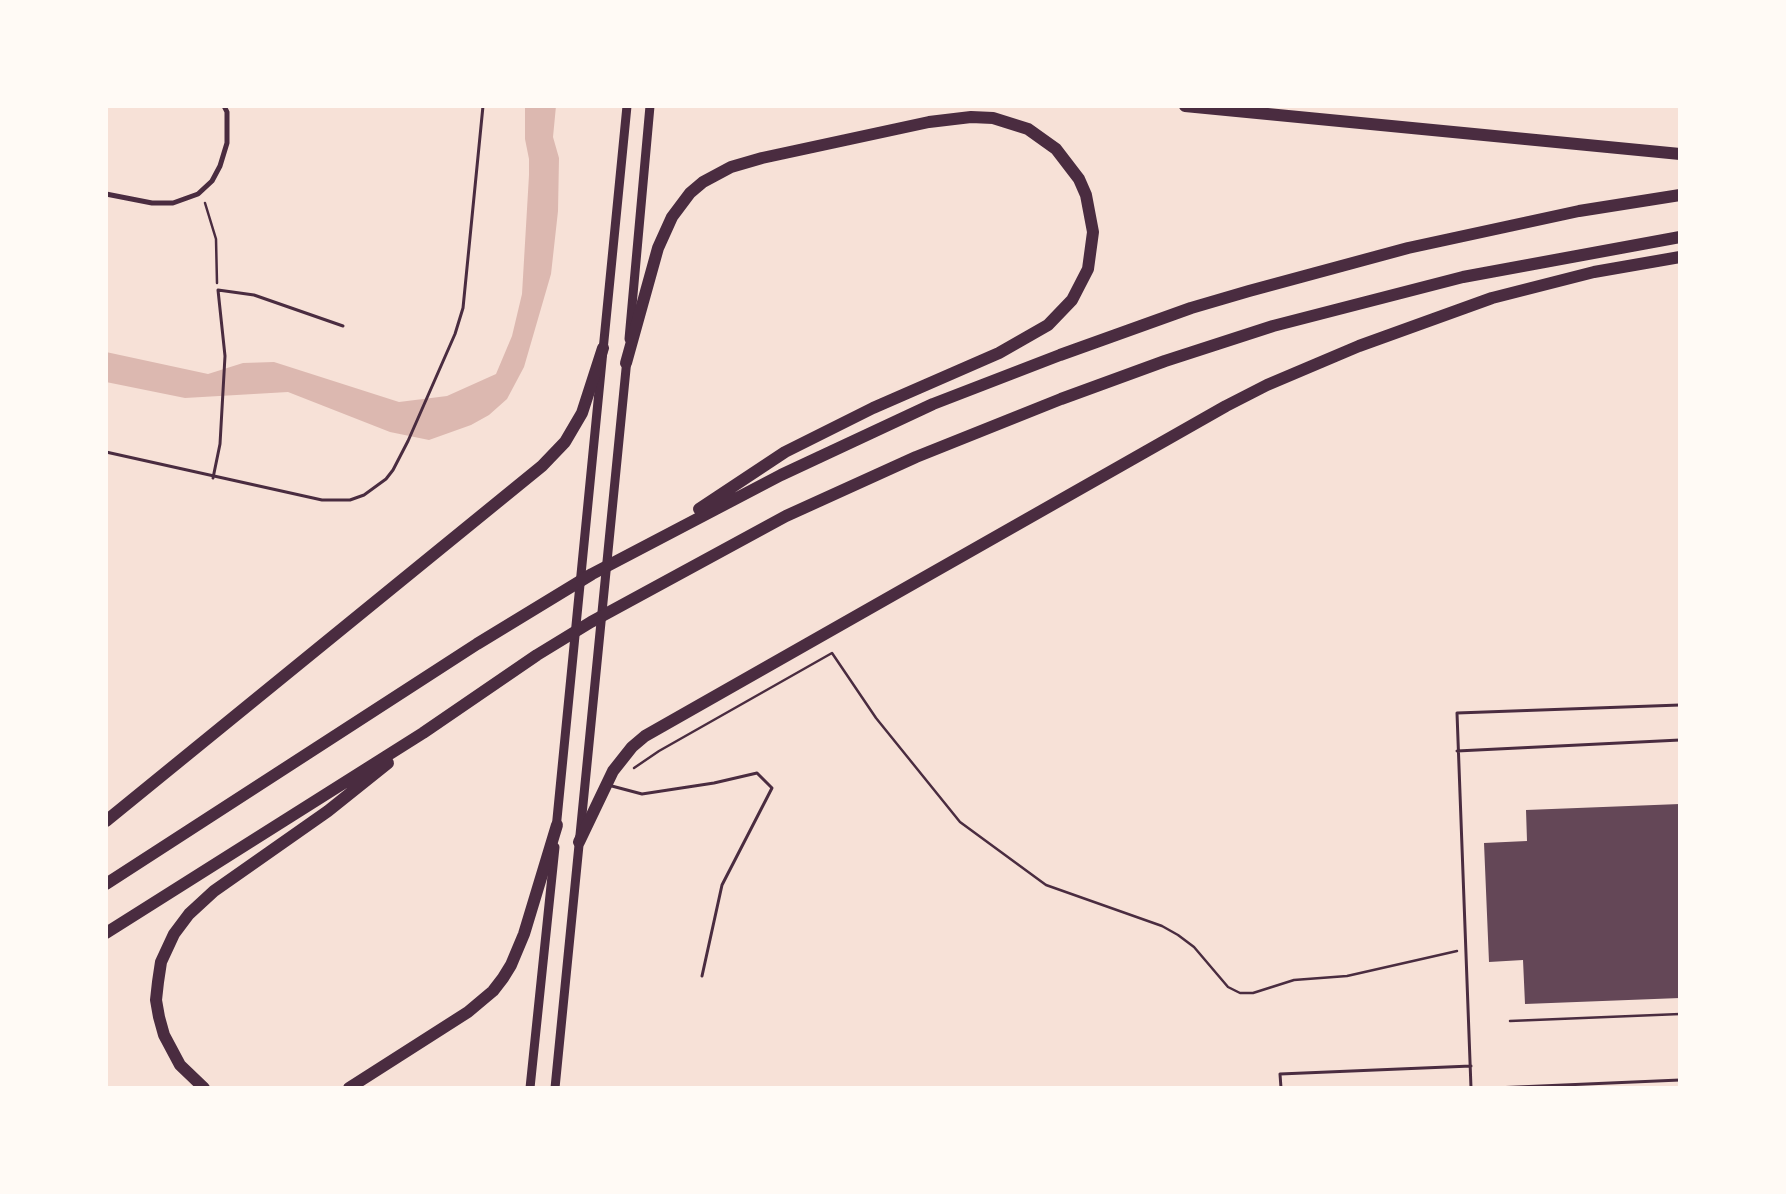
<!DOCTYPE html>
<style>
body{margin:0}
#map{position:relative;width:1786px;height:1194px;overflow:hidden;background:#f7e1d7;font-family:"DejaVu Sans",sans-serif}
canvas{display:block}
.frame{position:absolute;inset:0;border:108px solid #fffaf5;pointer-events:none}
</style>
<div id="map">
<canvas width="1786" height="1194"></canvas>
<div class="frame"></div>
</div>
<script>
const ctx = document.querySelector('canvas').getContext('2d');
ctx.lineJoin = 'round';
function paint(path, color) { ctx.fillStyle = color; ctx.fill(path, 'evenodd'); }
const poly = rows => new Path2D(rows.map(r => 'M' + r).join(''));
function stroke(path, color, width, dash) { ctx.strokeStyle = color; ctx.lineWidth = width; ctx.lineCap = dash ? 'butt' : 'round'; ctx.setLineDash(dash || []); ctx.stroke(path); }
paint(poly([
 [525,106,556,106,553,137,559,158,558,211,551,274,524,367,507,399,489,415,471,425,429,440,390,432,288,392,185,398,106,382,106,352,208,374,243,363,274,362,399,402,447,396,496,374,512,336,522,294,529,175,529,159,525,139]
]), '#dcb8b0');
paint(poly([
 [1680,804,1680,998,1525,1004,1523,960,1489,962,1484,843,1527,841,1526,810]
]), '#644757');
stroke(poly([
 [205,203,216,239,217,283],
 [634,768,659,751,832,653,876,718,960,822,1046,885,1162,926,1178,935,1194,947,1228,987,1240,993,1253,993,1294,980,1347,976,1457,951],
 [1510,1021,1680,1014]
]), '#4a2c40', 2.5);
stroke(poly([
 [106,452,322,500,350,500,364,495,386,479,393,470,408,441,455,334,463,308,483,106],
 [213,478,220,444,225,356,218,290,254,295,343,326],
 [1457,751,1680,740],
 [608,785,642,794,714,783,757,773,772,788,722,885,702,976],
 [1281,1088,1280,1074,1471,1066],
 [1471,1088,1457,713,1680,705],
 [1494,1088,1680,1080]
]), '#4a2c40', 3);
stroke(poly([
 [106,194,152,203,173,203,198,194,212,181,220,166,227,143,227,112,224,106]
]), '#4a2c40', 5);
stroke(poly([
 [629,339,650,106],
 [556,829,627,106],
 [530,1088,555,847],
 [555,1088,627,359]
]), '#4a2c40', 9);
stroke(poly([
 [1185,106,1680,154],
 [626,363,658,248,672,217,690,193,703,182,731,167,762,158,929,122,971,117,993,118,1028,129,1056,149,1079,179,1086,195,1093,232,1088,269,1072,300,1048,325,999,353,873,408,785,452,699,509],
 [106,821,542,466,565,442,582,413,603,348],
 [579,842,613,771,632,747,645,736,1226,406,1267,385,1359,346,1492,298,1594,272,1680,257],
 [106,884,477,644,592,574,781,475,933,404,1060,355,1191,308,1249,291,1408,248,1579,211,1680,195],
 [106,933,423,733,537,655,591,622,786,516,916,457,1061,399,1165,361,1273,326,1463,277,1680,237],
 [204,1088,180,1065,164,1035,159,1017,156,1000,158,982,161,962,174,934,189,914,214,891,328,811,388,763],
 [349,1088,468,1012,493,991,503,978,511,965,524,934,557,825]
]), '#4a2c40', 12);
</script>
